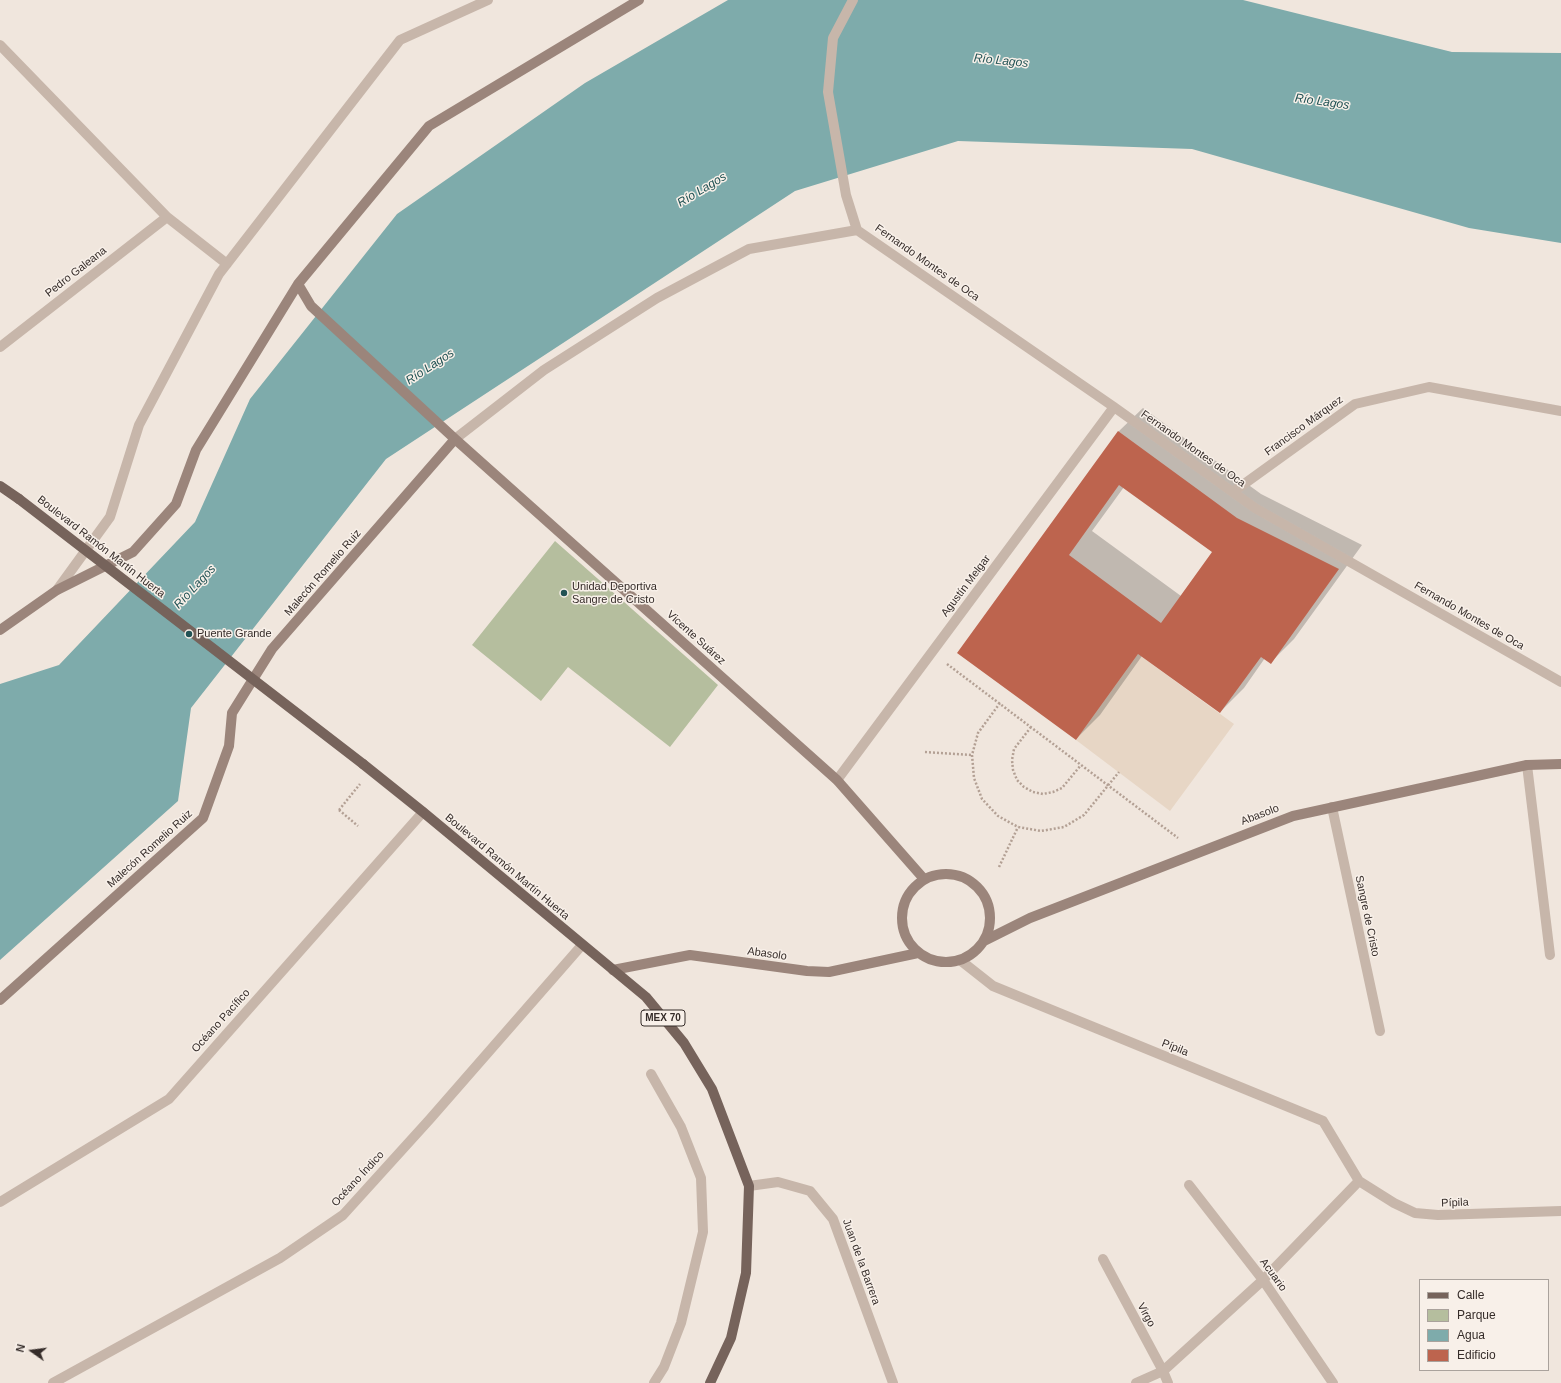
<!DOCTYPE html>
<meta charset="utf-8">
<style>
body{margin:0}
#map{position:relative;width:1561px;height:1383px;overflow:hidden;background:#f0e6dd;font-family:Arial,sans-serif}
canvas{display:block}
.legend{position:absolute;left:1419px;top:1279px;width:130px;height:92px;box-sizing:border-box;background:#f8f0e9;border:1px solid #aaa29c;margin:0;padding:5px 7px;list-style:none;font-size:12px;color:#352c29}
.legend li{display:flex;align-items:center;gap:8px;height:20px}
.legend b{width:20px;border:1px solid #aaa29c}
.north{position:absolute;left:12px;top:1331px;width:40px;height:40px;-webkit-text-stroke:3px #f8f0e9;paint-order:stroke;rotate:284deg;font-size:11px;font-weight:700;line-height:16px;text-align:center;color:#352c29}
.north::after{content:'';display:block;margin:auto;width:14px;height:18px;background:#352c29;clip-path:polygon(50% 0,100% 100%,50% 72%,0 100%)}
</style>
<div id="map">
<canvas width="1561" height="1383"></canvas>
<ul class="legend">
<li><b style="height:5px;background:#76635b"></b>Calle</li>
<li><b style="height:11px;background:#b5be9e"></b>Parque</li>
<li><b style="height:11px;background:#7eabab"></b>Agua</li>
<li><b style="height:11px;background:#bd644e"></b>Edificio</li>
</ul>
<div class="north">N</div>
</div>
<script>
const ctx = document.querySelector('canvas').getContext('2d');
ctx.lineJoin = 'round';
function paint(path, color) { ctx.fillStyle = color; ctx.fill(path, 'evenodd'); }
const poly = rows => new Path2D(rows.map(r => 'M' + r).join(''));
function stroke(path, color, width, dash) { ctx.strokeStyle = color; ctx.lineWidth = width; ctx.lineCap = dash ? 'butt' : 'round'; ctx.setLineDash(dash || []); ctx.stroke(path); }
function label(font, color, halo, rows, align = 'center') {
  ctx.font = font + ' Arial,sans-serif'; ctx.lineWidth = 3; ctx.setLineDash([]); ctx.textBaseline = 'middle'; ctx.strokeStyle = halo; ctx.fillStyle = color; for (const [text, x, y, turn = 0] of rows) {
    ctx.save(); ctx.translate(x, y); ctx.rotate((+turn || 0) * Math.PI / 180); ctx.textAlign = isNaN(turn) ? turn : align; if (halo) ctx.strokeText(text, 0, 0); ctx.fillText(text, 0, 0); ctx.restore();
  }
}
paint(poly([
 [555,541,718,685,670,747,568,667,541,701,472,645]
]), '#b5be9e');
paint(poly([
 [1138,654,1234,724,1170,811,1076,740]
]), '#e7d6c5');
paint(poly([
 [728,0,1243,0,1452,52,1561,53,1561,243,1469,228,1192,149,958,141,795,191,386,459,191,708,178,801,0,960,0,684,59,665,195,522,250,399,397,214,585,83]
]), '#7eabab');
paint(poly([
 [1143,408,1261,494,1362,545,1294,639,1271,662,1265,658,1244,688,1220,712,1142,656,1100,715,1076,739,958,653,1119,431],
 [1124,487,1213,552,1181,596,1092,531]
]), '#0003');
paint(poly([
 [1118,431,1237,518,1339,569,1271,664,1261,657,1220,713,1138,654,1076,740,957,653],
 [1119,485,1212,552,1161,623,1069,555]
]), '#bd644e');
stroke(poly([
 [947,664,1178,838],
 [1000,703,978,733,972,755,974,778,982,799,998,816,1018,827,1041,831,1064,827,1084,815,1119,772],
 [1031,727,1014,749,1012,760,1013,770,1017,780,1024,787,1033,792,1043,794,1053,792,1062,788,1081,765],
 [925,752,972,755],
 [339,810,358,826],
 [999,867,1018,827]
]), '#b3a094', 2.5, [2, 2]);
stroke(poly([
 [651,1074,681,1127,701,1178,703,1232,681,1323,664,1367,654,1383]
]), '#c7b6aa', 10);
stroke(poly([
 [853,0,833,38,828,92,846,195,857,230,1114,407,1255,508,1561,682],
 [0,45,167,217,227,264],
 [0,347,167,217],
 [455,439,544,370,657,298,749,249,857,230],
 [1233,492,1355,404,1429,387,1561,411],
 [57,590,110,517,139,425,219,274,400,40,488,0],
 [1527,765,1550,955],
 [837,780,1114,407],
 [1332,807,1380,1031],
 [960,960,993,986,1323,1121,1359,1181,1394,1203,1415,1213,1438,1215,1561,1211],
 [1189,1185,1263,1280,1333,1383],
 [749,1186,778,1182,810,1191,833,1219,893,1383],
 [0,1202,169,1099,423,812],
 [1103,1259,1163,1371,1168,1383],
 [53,1383,280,1258,343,1215,430,1119,582,945],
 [1136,1383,1163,1371,1263,1280,1359,1181]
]), '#c7b6aa', 10);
stroke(poly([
 [298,284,311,306,455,439,837,780,924,879],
 [0,630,57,590,133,552,176,504,196,450,298,284,429,126,639,0],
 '902 918a44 44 0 1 1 88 0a44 44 0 1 1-88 0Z',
 [984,941,1030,918,1293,816,1527,765,1561,764],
 [613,970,690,955,807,971,829,972,918,953],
 [0,1000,203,818,229,746,232,713,272,649,455,439]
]), '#9b857b', 10);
stroke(poly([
 [0,486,19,499],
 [363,764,423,812,646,997,684,1043,712,1089,749,1186,746,1273,731,1338,710,1383]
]), '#76635b', 10);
stroke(poly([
 [339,810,360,784]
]), '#b3a094', 2.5, [2, 2]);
stroke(poly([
 [19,499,363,764]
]), '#76635b', 10);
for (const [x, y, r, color] of [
 [564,593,4,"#215254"],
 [189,634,4,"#215254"]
]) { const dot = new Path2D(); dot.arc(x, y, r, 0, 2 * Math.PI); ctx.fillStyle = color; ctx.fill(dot); stroke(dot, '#f8f0e9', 1.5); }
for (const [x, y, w] of [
 [663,1018,44]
]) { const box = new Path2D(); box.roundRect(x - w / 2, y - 8, w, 16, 3); ctx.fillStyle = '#f8f0e9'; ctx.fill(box); stroke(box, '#352c29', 1); }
label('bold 10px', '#352c29', null, [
 ["MEX 70",663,1018]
]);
label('11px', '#352c29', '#f8f0e9', [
 ["Fernando Montes de Oca",927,263,35],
 ["Pedro Galeana",76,272,-38],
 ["Francisco Márquez",1304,426,-36],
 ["Fernando Montes de Oca",1193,449,35],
 ["Boulevard Ramón Martín Huerta",101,547,38],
 ["Malecón Romelio Ruiz",323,573,-49],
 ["Agustín Melgar",966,586,-53],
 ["Fernando Montes de Oca",1469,616,30],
 ["Vicente Suárez",696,638,42],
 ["Abasolo",1260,815,-21],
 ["Malecón Romelio Ruiz",150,849,-42],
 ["Boulevard Ramón Martín Huerta",507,867,40],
 ["Sangre de Cristo",1367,916,78],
 ["Abasolo",767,954,8],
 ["Océano Pacífico",221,1021,-48],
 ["Pípila",1175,1048,22],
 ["Océano Índico",358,1179,-47],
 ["Pípila",1455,1203,-2],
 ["Juan de la Barrera",861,1262,70],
 ["Acuario",1273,1275,54],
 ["Virgo",1146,1315,62]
]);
label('11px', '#352c29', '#f8f0e9', [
 ["Unidad Deportiva",572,587],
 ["Sangre de Cristo",572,600],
 ["Puente Grande",197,634]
], 'left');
label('italic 12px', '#215254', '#f8f0e9', [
 ["Río Lagos",1001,61,6],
 ["Río Lagos",1322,102,8],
 ["Río Lagos",702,190,-31],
 ["Río Lagos",430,367,-33],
 ["Río Lagos",195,587,-47]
]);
</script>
